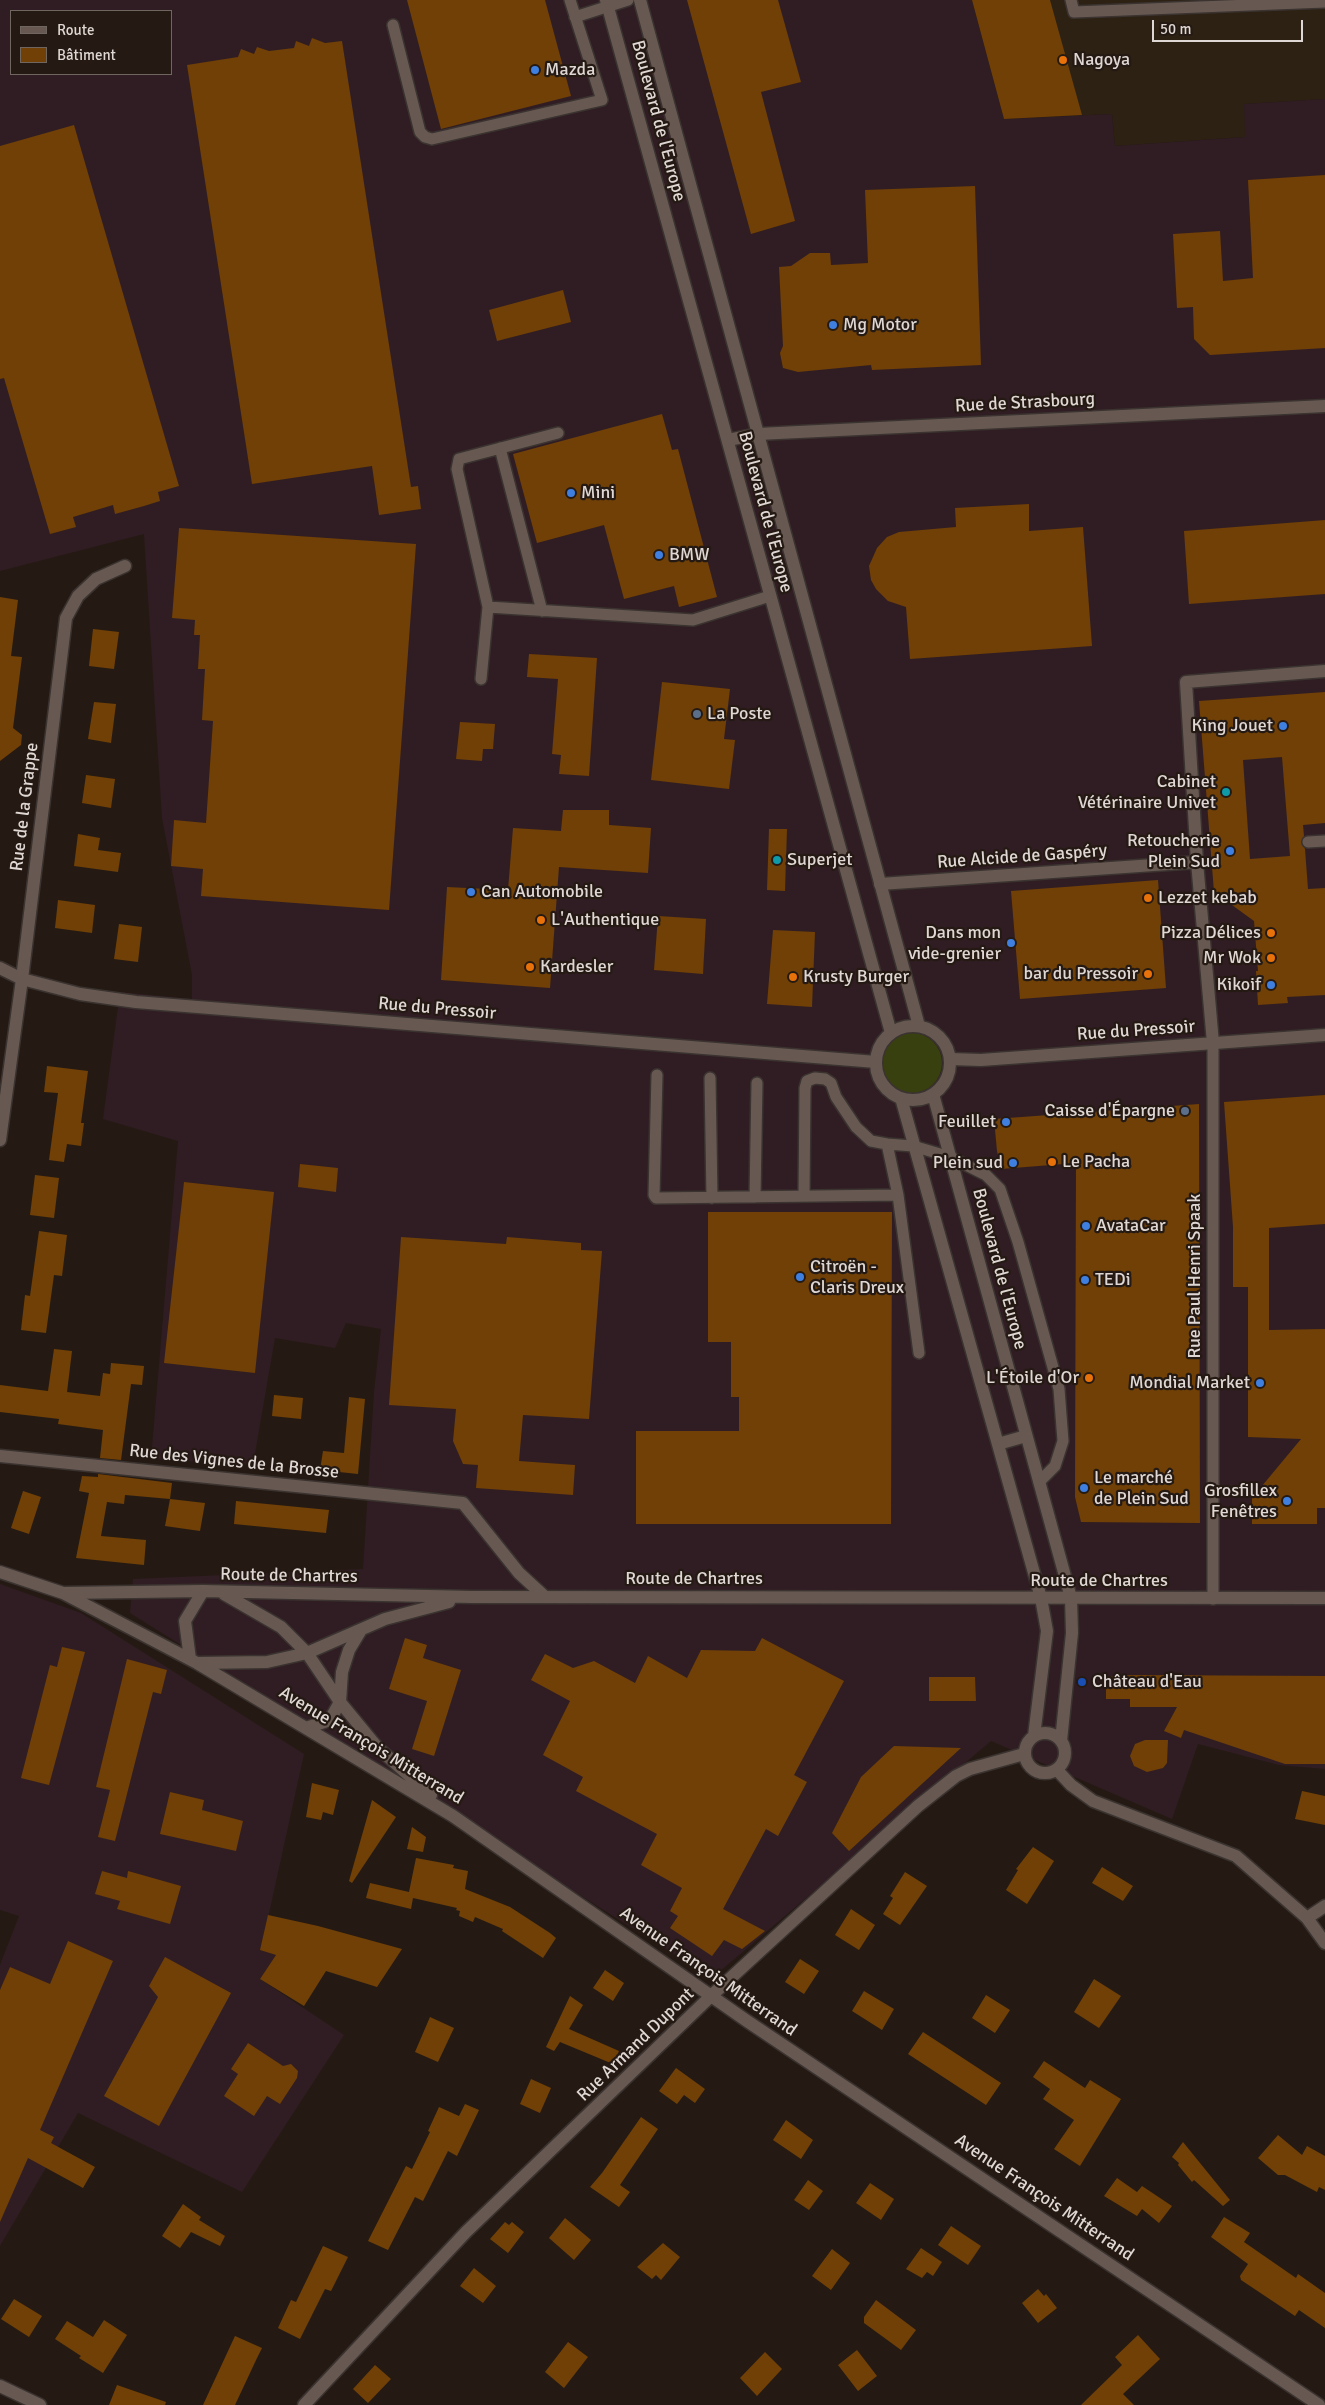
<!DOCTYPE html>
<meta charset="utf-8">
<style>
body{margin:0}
#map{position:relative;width:1325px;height:2405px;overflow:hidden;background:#251a13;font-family:Signika,sans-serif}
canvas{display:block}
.legend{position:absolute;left:10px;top:10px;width:162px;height:65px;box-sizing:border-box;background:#251a13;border:1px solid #6f6660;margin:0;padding:6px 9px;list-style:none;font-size:15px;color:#dfd7d3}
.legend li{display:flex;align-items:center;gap:10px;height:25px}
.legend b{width:25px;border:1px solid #6f6660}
.scale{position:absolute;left:1152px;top:20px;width:151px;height:22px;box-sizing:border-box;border:2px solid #dfd7d3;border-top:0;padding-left:6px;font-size:15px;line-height:18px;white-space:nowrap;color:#dfd7d3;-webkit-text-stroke:4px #251a13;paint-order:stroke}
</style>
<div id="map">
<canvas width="1325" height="2405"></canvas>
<ul class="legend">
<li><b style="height:6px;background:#675952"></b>Route</li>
<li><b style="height:14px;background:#704006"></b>Bâtiment</li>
</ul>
<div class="scale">50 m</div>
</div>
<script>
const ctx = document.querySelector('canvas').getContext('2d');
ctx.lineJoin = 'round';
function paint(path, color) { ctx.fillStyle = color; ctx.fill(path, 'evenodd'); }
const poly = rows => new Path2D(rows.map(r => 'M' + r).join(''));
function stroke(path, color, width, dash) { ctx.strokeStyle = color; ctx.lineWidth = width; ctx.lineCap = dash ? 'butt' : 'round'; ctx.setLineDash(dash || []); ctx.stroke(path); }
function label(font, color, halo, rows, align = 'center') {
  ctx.font = font + ' Signika,sans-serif'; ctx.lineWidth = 4.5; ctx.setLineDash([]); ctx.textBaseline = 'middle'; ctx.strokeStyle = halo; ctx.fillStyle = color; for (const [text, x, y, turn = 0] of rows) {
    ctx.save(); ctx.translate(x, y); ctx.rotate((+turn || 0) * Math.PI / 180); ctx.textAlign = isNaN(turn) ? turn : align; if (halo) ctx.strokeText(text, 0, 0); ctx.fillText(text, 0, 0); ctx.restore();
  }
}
paint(poly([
 [972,0,1325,0,1325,99,1245,104,1245,137,1115,146,1112,114,1004,119]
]), '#2c2113');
paint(poly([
 [0,0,972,0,1004,119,1112,114,1115,146,1245,137,1244,104,1325,99,1325,1769,1279,1765,1198,1744,1172,1819,991,1741,712,1978,130,1613,133,1579,363,1569,374,1392,381,1329,346,1323,335,1348,275,1338,253,1465,151,1459,178,1141,103,1119,120,992,192,999,192,975,162,818,144,534,0,571],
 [11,11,171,11,171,74,11,74],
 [0,1584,81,1613,304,1754,261,1950,276,1955,260,1979,344,2035,242,2192,78,2113,0,2246,0,1965,19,1916,0,1910]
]), '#301d23');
paint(poly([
 '882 1063a30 30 0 1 1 60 0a30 30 0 1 1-60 0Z'
]), '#394010');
paint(poly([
 [407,0,545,0,571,96,441,129],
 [687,0,778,0,801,82,761,92,795,221,751,234],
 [972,0,1050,0,1082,115,1004,119],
 [312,38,325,43,342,41,411,487,418,486,421,509,379,515,372,466,252,484,187,65,238,57,241,49,254,54,257,47,269,51,294,48,296,41,309,46],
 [74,125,179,486,158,492,160,501,144,506,115,514,113,505,73,517,76,527,50,534,4,378,0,379,0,146],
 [1325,175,1325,348,1210,355,1194,339,1193,307,1177,308,1173,234,1220,231,1223,281,1253,278,1248,180],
 [975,186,981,365,872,370,871,365,798,372,783,368,780,353,783,346,779,267,791,266,810,253,830,253,831,265,868,263,865,190],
 [563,290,571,322,497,341,489,310],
 [662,414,672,450,678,449,717,597,679,607,674,586,624,599,604,525,537,543,513,454],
 [1029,504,1029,531,1083,527,1092,646,910,659,906,607,888,601,876,589,871,580,869,566,877,548,887,537,899,532,956,527,955,508],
 [1325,520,1325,594,1189,604,1184,531],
 [179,528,416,544,389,910,201,896,203,869,171,866,174,820,206,823,213,721,202,720,205,669,198,669,200,635,194,635,195,620,172,618],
 [0,597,18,600,11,656,22,657,13,728,22,735,21,745,0,761],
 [93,629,119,632,114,669,89,666],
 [529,654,597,658,589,776,559,774,561,755,552,754,558,679,527,677],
 [662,682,730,689,724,739,735,740,729,789,651,780],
 [1325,692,1325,823,1303,825,1304,836,1301,842,1305,849,1308,889,1325,888,1325,995,1287,997,1288,1003,1258,1005,1256,971,1258,971,1254,921,1214,892,1199,701],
 [1282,757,1290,856,1250,859,1243,760],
 [94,702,116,704,111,743,88,739],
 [460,722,495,724,493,749,483,749,482,761,456,759],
 [86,775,115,779,111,808,82,803],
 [563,810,609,810,609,825,651,828,648,873,559,867,550,988,441,980,447,887,508,890,513,828,561,831],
 [769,829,787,829,785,891,767,890],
 [78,834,100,838,98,850,121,853,118,872,74,866],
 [1158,880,1166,988,1020,999,1011,891],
 [58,900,95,905,92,933,55,928],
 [658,916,706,919,703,974,654,970],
 [119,924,142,927,138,962,114,959],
 [773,930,815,932,812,1007,767,1004],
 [47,1066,88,1071,81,1123,84,1123,81,1146,67,1144,64,1162,49,1160,58,1093,44,1092],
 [1325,1095,1325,1224,1269,1228,1269,1330,1325,1329,1325,1508,1317,1508,1317,1524,1252,1524,1252,1498,1301,1439,1248,1437,1248,1287,1233,1287,1233,1227,1224,1102],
 [1199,1104,1200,1523,1081,1522,1075,1497,1076,1163,1001,1169,997,1151,994,1119],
 [300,1164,338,1168,336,1192,298,1187],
 [35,1175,59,1178,54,1218,30,1215],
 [184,1182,274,1192,255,1373,164,1363],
 [708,1212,892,1212,891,1524,636,1524,636,1431,739,1431,739,1397,731,1397,731,1342,708,1342],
 [39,1231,67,1235,62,1276,54,1275,46,1333,21,1330,25,1295,30,1296],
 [401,1237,506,1244,507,1237,581,1243,581,1250,602,1251,589,1419,523,1415,519,1461,575,1465,573,1495,476,1488,478,1465,463,1464,453,1441,456,1409,389,1405],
 [54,1349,72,1351,67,1392,100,1396,103,1373,110,1374,111,1363,144,1366,142,1385,131,1384,121,1460,100,1458,103,1430,58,1424,59,1419,0,1412,0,1385,48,1391],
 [274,1395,303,1398,301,1419,272,1416],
 [349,1397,365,1399,358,1474,320,1470,323,1451,344,1453],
 [98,1474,172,1483,170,1499,125,1495,124,1504,107,1502,101,1536,146,1540,144,1565,76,1558,89,1493,79,1491,82,1476,98,1477],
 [23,1491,41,1497,29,1534,11,1528],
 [170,1499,205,1503,200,1531,165,1526],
 [236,1501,329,1510,326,1533,234,1524],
 [405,1638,427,1645,423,1658,461,1670,434,1756,412,1749,427,1701,389,1689],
 [762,1638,844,1681,794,1775,807,1782,778,1836,766,1829,723,1909,765,1931,742,1949,724,1940,712,1956,670,1928,678,1916,670,1911,682,1888,641,1865,657,1834,576,1791,583,1777,543,1755,570,1701,531,1680,545,1654,573,1668,594,1661,635,1683,648,1656,687,1678,701,1650,755,1651],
 [62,1647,85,1652,49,1785,21,1778,50,1665,57,1667],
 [127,1659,167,1670,161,1694,153,1692,115,1841,98,1837,110,1790,96,1787],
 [1131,1675,1325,1676,1325,1764,1285,1764,1184,1730,1181,1738,1164,1731,1177,1707,1130,1707,1130,1699,1106,1699,1106,1677],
 [929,1677,975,1677,976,1701,929,1701],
 [1168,1740,1167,1763,1163,1768,1147,1772,1134,1766,1130,1756,1135,1744,1145,1740],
 [894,1746,961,1748,849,1851,832,1833,861,1777],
 [312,1783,339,1790,333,1815,323,1812,321,1820,306,1817],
 [1302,1791,1325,1796,1325,1825,1295,1819],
 [170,1792,204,1800,202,1810,243,1821,236,1851,160,1834],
 [372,1800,396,1817,352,1883,349,1881],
 [412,1827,426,1837,423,1852,407,1849],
 [1033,1847,1054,1861,1027,1904,1006,1890,1018,1870,1016,1869],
 [416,1858,454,1865,453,1868,468,1871,465,1889,510,1907,550,1933,556,1938,543,1958,502,1931,503,1929,475,1917,473,1922,459,1916,460,1911,456,1910,457,1908,413,1898,411,1909,366,1898,370,1883,409,1892],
 [1102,1867,1133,1886,1123,1901,1092,1883],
 [102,1871,127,1878,128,1871,181,1886,170,1924,117,1909,120,1901,95,1894],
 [905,1872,927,1886,900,1925,883,1914,893,1898,890,1896],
 [851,1909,875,1925,859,1950,835,1935],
 [268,1915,318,1926,402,1949,377,1987,326,1971,304,2006,260,1979,276,1955,260,1950],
 [68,1941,113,1961,40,2130,54,2137,51,2143,95,2167,83,2188,28,2158,0,2222,0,1990,10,1967,50,1984],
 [165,1957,231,1993,159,2126,104,2096,158,1997,149,1986],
 [800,1959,819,1971,804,1994,785,1982],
 [605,1970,624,1983,613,2001,593,1988],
 [1094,1979,1121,1996,1099,2028,1074,2012],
 [864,1991,894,2009,882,2030,852,2011],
 [986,1995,1010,2010,995,2033,972,2018],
 [570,1996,583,2005,569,2029,619,2051,613,2064,560,2042,554,2051,546,2047],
 [430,2017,454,2028,438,2062,415,2052],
 [923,2032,1001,2083,986,2105,908,2054],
 [248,2043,283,2066,291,2064,298,2071,297,2078,280,2104,267,2096,254,2116,224,2096,238,2074,231,2069],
 [1044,2061,1085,2088,1090,2080,1121,2099,1080,2166,1054,2149,1074,2120,1043,2099,1050,2089,1033,2077],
 [676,2068,705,2089,695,2103,684,2095,677,2104,659,2091],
 [531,2079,551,2088,540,2113,520,2104],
 [465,2104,479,2110,457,2156,448,2151,423,2201,415,2197,388,2250,368,2241,406,2166,412,2169,430,2132,428,2131,439,2107,459,2116],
 [641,2117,658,2129,620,2185,630,2192,619,2207,590,2187,602,2173],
 [786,2120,813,2140,801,2159,773,2140],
 [1278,2135,1302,2155,1307,2146,1325,2156,1325,2190,1319,2187,1317,2192,1285,2175,1278,2175,1258,2158],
 [1183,2142,1230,2200,1223,2206,1194,2180,1192,2182,1178,2165,1179,2163,1172,2157],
 [1117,2178,1137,2192,1142,2186,1172,2206,1159,2223,1142,2209,1137,2216,1104,2196],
 [808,2180,823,2191,809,2210,794,2200],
 [870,2183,894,2199,881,2220,856,2203],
 [183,2204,201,2217,199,2220,225,2236,220,2246,191,2232,180,2248,162,2236],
 [1224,2217,1250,2233,1244,2242,1296,2278,1298,2274,1325,2293,1325,2328,1299,2310,1295,2316,1241,2280,1240,2276,1248,2264,1211,2237],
 [565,2218,591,2240,574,2260,549,2238],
 [505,2222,509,2225,512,2222,524,2232,508,2253,490,2239],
 [951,2226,981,2246,968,2265,938,2245],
 [663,2243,680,2257,661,2280,656,2275,652,2279,637,2267],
 [323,2246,348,2257,331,2291,325,2289,300,2339,278,2328,291,2300,296,2302],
 [921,2248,942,2262,933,2276,927,2272,922,2278,906,2269],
 [832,2249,850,2263,831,2290,812,2276],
 [474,2268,496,2286,483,2303,460,2286],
 [1038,2289,1044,2296,1046,2294,1057,2308,1038,2323,1022,2303],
 [14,2299,42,2316,29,2337,1,2319],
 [876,2300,916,2330,901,2350,864,2323,864,2317],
 [104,2320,127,2335,103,2373,79,2358,81,2356,55,2339,67,2321,93,2337],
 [1138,2335,1160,2359,1123,2394,1134,2405,1081,2405,1122,2365,1115,2357],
 [235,2336,262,2348,257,2358,235,2405,203,2405],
 [568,2342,588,2357,564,2388,545,2372],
 [857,2350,877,2376,858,2391,838,2365],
 [765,2352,782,2369,757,2396,740,2378],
 [375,2365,391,2379,368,2403,353,2389],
 [117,2385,166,2402,165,2405,109,2405]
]), '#704006');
const service = poly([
 [1071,0,1074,12,1325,2],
 [575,17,628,0],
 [393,25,420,132,425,137,432,139,602,100,570,0],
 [558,433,459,459,457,469,488,607,693,620,770,596],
 [500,448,542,611],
 [481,679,488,607],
 [1308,842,1325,841],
 [1213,1043,1213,1599],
 [657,1075,654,1195,656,1198,898,1195],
 [710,1078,712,1198],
 [804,1196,805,1088,807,1081,815,1078,825,1079,831,1083,836,1097,856,1127,871,1141,887,1144],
 [755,1197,757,1083],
 [919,1353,898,1195,887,1144,913,1146,950,1157,986,1175,1000,1189,1018,1242,1059,1389,1063,1441,1055,1466,1039,1482]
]);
const minor = poly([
 [728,440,758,434,1325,406],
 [880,884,1197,862],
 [0,968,22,979,80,994,136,1002,876,1062],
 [1213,1043,1197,862,1186,682,1325,671],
 [950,1059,981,1060,1325,1035],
 [0,1140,22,979,66,618,78,596,96,579,125,566],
 [0,1456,463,1503,519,1573,544,1596],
 [1057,1770,1071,1785,1093,1801,1236,1856,1307,1918,1325,1943],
 [1307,1918,1325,1906]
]);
const tertiary = poly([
 [606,0,891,1033],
 [640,0,919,1026],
 '876 1063a37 37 0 1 1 74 0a37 37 0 1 1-74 0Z',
 [933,1094,1071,1598,1072,1633,1061,1741],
 [901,1098,1041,1598,1047,1631,1034,1736],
 [998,1444,1026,1436],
 '1025 1753a20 20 0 1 1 40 0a20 20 0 1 1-40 0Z',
 [0,2386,40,2405],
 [304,2405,466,2232,711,1996,918,1806,956,1776,970,1769,1024,1754]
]);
const secondary = poly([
 [0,1572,63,1593,197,1663,453,1816,747,2021,1319,2405],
 [65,1593,203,1591,472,1597,1325,1598],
 [224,1594,281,1627,307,1653,340,1702,377,1747,431,1795],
 [190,1659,185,1621,203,1591],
 [197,1663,267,1662,307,1653,385,1619,449,1602],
 [306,1728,330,1720,340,1702,342,1672,349,1650,361,1630]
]);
stroke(service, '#3b3330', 14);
stroke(minor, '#3b3330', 15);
stroke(tertiary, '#3b3330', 15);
stroke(secondary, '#3b3330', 15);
stroke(service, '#675952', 11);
stroke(minor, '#675952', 12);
stroke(tertiary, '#675952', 12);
stroke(secondary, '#675952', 12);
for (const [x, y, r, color] of [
 [1063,60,5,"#e8710a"],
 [535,70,5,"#3f7fe0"],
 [833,325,5,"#3f7fe0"],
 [571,493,5,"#3f7fe0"],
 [659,555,5,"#3f7fe0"],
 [697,714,5,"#5c6f8a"],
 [1283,726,5,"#3f7fe0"],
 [1226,792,5,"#0f9aa8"],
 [1230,851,5,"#3f7fe0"],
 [777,860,5,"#0f9aa8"],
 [471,892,5,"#3f7fe0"],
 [1148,898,5,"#e8710a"],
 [541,920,5,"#e8710a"],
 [1271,933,5,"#e8710a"],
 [1011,943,5,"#3f7fe0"],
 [1271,958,5,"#e8710a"],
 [530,967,5,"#e8710a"],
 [1148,974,5,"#e8710a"],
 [793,977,5,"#e8710a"],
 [1271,985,5,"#3f7fe0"],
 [1185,1111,5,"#5c6f8a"],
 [1006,1122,5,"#3f7fe0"],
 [1052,1162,5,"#e8710a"],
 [1013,1163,5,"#3f7fe0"],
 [1086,1226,5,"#3f7fe0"],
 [800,1277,5,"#3f7fe0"],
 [1085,1280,5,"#3f7fe0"],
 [1089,1378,5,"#e8710a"],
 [1260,1383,5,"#3f7fe0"],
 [1084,1488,5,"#3f7fe0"],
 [1287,1501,5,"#3f7fe0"],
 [1082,1682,5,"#1a4fb4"]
]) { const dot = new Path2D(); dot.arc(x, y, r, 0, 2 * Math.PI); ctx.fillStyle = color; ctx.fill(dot); stroke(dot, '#251a13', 2); }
label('18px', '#dfd7d3', '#251a13', [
 ["Nagoya",1073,60],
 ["Mazda",545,70],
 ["Mg Motor",843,325],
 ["Mini",581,493],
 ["BMW",669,555],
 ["La Poste",707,714],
 ["King Jouet",1273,726,"right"],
 ["Cabinet",1216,782,"right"],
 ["Vétérinaire Univet",1216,803,"right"],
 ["Retoucherie",1220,841,"right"],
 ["Plein Sud",1220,862,"right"],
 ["Superjet",787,860],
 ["Can Automobile",481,892],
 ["Lezzet kebab",1158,898],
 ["L'Authentique",551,920],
 ["Dans mon",1001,933,"right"],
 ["vide-grenier",1001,954,"right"],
 ["Pizza Délices",1261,933,"right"],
 ["Mr Wok",1261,958,"right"],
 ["Kardesler",540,967],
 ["bar du Pressoir",1138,974,"right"],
 ["Krusty Burger",803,977],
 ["Kikoif",1261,985,"right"],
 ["Caisse d'Épargne",1175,1111,"right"],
 ["Feuillet",996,1122,"right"],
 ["Le Pacha",1062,1162],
 ["Plein sud",1003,1163,"right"],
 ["AvataCar",1096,1226],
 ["Citroën -",810,1267],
 ["Claris Dreux",810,1288],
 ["TEDi",1095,1280],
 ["L'Étoile d'Or",1079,1378,"right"],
 ["Mondial Market",1250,1383,"right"],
 ["Le marché",1094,1478],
 ["de Plein Sud",1094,1499],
 ["Grosfillex",1277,1491,"right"],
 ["Fenêtres",1277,1512,"right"],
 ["Château d'Eau",1092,1682]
], 'left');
label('18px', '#dfd7d3', '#251a13', [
 ["Boulevard de l'Europe",658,121,75],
 ["Rue de Strasbourg",1025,403,-3],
 ["Boulevard de l'Europe",765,512,75],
 ["Rue de la Grappe",25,807,-83],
 ["Rue Alcide de Gaspéry",1022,857,-4],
 ["Rue du Pressoir",437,1009,5],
 ["Rue du Pressoir",1136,1031,-4],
 ["Boulevard de l'Europe",999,1269,75],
 ["Rue Paul Henri Spaak",1195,1276,-90],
 ["Rue des Vignes de la Brosse",234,1462,6],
 ["Route de Chartres",289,1576,1],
 ["Route de Chartres",694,1579],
 ["Route de Chartres",1099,1581],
 ["Avenue François Mitterrand",371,1746,31],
 ["Avenue François Mitterrand",708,1972,35],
 ["Rue Armand Dupont",636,2045,-44],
 ["Avenue François Mitterrand",1044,2198,34]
]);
</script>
